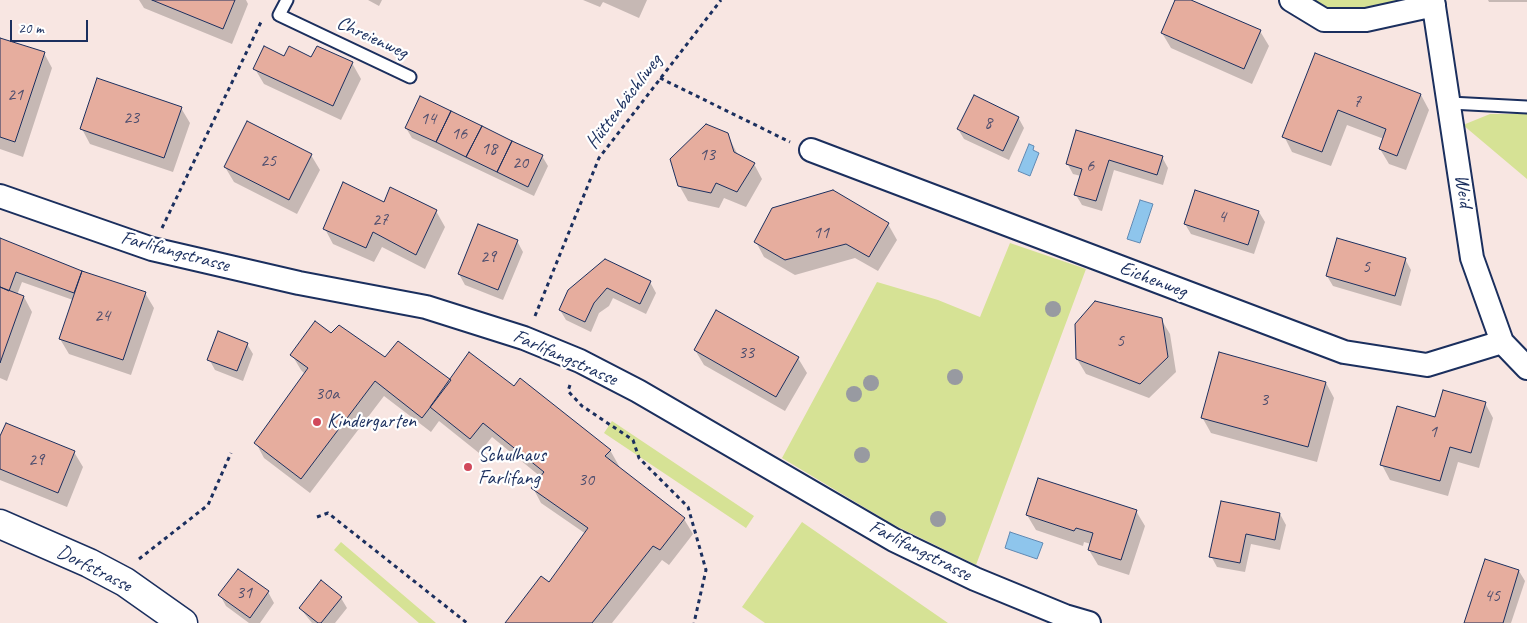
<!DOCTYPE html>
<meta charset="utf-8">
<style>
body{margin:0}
#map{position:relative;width:1527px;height:623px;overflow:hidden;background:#f8e6e2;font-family:Caveat,sans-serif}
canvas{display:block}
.scale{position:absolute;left:10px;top:20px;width:78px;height:22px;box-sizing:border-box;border:2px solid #1b2f5e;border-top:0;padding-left:6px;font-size:15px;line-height:18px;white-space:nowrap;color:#1b2f5e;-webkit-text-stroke:4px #fff;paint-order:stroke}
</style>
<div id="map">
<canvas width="1527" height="623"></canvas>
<div class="scale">20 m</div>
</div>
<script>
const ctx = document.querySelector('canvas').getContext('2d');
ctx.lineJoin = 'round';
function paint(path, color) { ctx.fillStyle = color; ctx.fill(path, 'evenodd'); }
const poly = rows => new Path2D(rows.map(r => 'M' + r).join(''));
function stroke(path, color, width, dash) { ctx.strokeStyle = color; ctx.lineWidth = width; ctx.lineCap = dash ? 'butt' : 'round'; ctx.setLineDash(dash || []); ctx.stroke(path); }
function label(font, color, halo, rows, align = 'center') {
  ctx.font = font + ' Caveat,sans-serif'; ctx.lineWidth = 4.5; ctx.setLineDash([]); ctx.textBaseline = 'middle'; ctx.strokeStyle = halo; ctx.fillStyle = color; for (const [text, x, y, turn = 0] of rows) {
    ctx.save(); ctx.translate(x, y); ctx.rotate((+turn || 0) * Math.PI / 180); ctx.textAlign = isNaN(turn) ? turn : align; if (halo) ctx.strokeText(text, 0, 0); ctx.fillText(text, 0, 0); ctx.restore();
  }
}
paint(poly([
 [1291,0,1433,0,1366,20],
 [1490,114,1527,114,1527,179,1463,125],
 [1010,243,1086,269,976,565,892,524,782,458,877,282,938,300,980,317],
 [612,421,754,516,746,528,604,433],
 [802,522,948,623,765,623,742,607],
 [341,542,436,623,419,623,334,550]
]), '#d6e295');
const water = poly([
 [1029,144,1034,146,1033,150,1039,153,1030,176,1018,171,1029,144],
 [1140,200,1153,204,1140,243,1127,239,1140,200],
 [1010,532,1043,543,1037,559,1005,548,1010,532]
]);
paint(water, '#8ec5ec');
stroke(water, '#6089b3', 1);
paint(poly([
 [139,0,246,0,248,4,232,44,144,8],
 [368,0,382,0,379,6],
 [583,0,647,0,639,18,603,2,600,7],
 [1177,0,1188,0,1260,31,1269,46,1252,84,1171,48,1162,33],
 [1488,0,1527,0,1527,2,1489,2],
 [0,43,44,53,52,68,23,157,0,149],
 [1316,54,1421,95,1429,110,1406,170,1389,164,1380,149,1384,139,1347,125,1331,166,1292,152,1284,136],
 [284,57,352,63,361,79,341,120,264,84,255,69],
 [181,108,190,123,173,172,90,144,82,129],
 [1018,117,1024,128,1009,160,964,139,958,129],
 [406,128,542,156,548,166,534,196,412,138],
 [1077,132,1162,157,1168,168,1163,185,1114,170,1102,211,1082,205,1076,195,1081,176,1073,174,1067,163],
 [727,134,738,155,754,164,762,179,746,207,724,198,719,208,688,201,679,185],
 [311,155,320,170,297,214,234,182,225,167],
 [833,191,888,224,897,240,878,271,855,258,795,275,764,257,756,242],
 [384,203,436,211,445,227,425,269,382,247,374,262,333,244,325,229],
 [1259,212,1265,222,1254,254,1191,234,1185,224],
 [0,240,81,272,145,293,154,308,131,375,69,354,60,339,73,300,22,282,17,295,24,297,32,312,7,381,0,378],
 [517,241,523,252,503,300,465,285,459,274],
 [1405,259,1411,270,1401,306,1333,286,1327,276],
 [650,282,656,293,646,314,613,298,609,306,599,313,591,332,566,320,560,310,569,290],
 [1161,319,1170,334,1176,372,1149,398,1086,374,1077,359],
 [332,335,385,359,451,382,514,388,610,450,619,466,617,467,684,519,693,534,669,565,662,560,612,623,507,623,550,584,586,534,541,503,533,488,541,477,492,437,479,453,439,421,431,432,384,396,310,493,264,458,256,443,305,374,301,370,292,355],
 [247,344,253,354,243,381,215,370,209,359],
 [695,350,798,358,807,373,785,411,704,365],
 [1326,383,1334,398,1317,462,1211,433,1202,417],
 [1485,403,1493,418,1479,468,1458,462,1448,496,1390,480,1382,465,1436,418],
 [0,439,74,452,83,467,67,507,0,480],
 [1222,502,1280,514,1286,525,1280,550,1251,544,1245,572,1217,567,1211,556],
 [1136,511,1145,526,1129,575,1098,565,1089,550,1091,544,1084,542,1083,546,1036,530,1027,515],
 [238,570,268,592,274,603,260,623,249,623,226,606,220,595],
 [1519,571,1525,581,1511,623,1466,623],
 [341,598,347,608,335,623,312,623,300,608]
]), '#0003');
const building = poly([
 [152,0,235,0,223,29,152,0],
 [1175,0,1191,0,1261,30,1244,69,1161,33,1175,0],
 [0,38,45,52,15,142,0,137,0,38],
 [264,46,284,56,289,46,311,57,317,46,353,62,333,106,253,69,264,46],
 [1315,53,1421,94,1397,156,1379,149,1386,129,1338,110,1322,152,1282,137,1315,53],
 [97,78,182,107,164,158,80,129,97,78],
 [974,95,1019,117,1003,151,957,129,974,95],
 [420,96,451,111,436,142,405,128,420,96],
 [451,111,482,126,466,157,436,142,451,111],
 [247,121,312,154,289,200,224,167,247,121],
 [706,124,728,133,734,152,755,163,737,192,716,183,711,193,678,186,670,159,706,124],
 [482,126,512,141,497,172,466,157,482,126],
 [1076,130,1163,156,1157,175,1109,160,1096,201,1074,195,1082,169,1066,164,1076,130],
 [512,141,543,155,528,187,497,172,512,141],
 [343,182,384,202,390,187,437,210,416,255,373,232,366,248,323,229,343,182],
 [833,190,889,223,869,257,846,244,785,260,754,242,772,208,833,190],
 [1195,190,1259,211,1248,245,1184,224,1195,190],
 [478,224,518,240,498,290,458,274,478,224],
 [0,238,82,271,74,293,16,272,9,291,0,287,0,238],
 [1337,238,1406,258,1395,296,1326,276,1337,238],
 [605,259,651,281,640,304,607,288,594,303,585,322,559,310,568,290,605,259],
 [82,271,146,292,123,360,59,339,82,271],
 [0,287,24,296,0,363,0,287],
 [1095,301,1162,318,1168,357,1140,384,1076,359,1075,324,1095,301],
 [716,310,799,357,776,397,694,350,716,310],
 [315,321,331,333,339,325,385,357,398,341,451,380,422,418,375,381,301,479,254,443,308,368,290,355,315,321],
 [218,331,248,343,237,371,207,360,218,331],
 [469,352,514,386,520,378,611,450,605,456,685,518,660,550,653,546,592,623,505,623,541,576,549,582,588,528,531,488,544,472,483,423,470,439,430,407,469,352],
 [1219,352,1326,382,1308,447,1201,418,1219,352],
 [1443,390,1486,402,1471,453,1450,447,1440,481,1380,465,1397,406,1435,417,1443,390],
 [6,423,75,451,58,493,0,469,0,436,6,423],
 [1038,478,1137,510,1121,560,1088,550,1093,533,1076,528,1074,531,1026,515,1038,478],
 [1221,501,1280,513,1275,540,1246,534,1240,563,1209,557,1221,501],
 [1485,559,1519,570,1503,623,1464,623,1485,559],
 [238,569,269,591,250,618,218,595,238,569],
 [321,580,342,597,321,623,318,623,299,608,321,580]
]);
paint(building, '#e6ad9e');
stroke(building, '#1b2f5e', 1);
const service = poly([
 [287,0,279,15,410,77],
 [1450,103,1527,107]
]);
const minor = poly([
 [1291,0,1324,20,1366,20,1434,5],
 [1433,0,1472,258,1502,342,1527,368],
 [811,150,1344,352,1427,365,1502,342],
 [0,196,152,249,299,283,426,307,524,338,580,361,638,391,894,540,975,579,1065,616,1089,623]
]);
const tertiary = poly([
 [0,524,89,563,125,582,183,623]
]);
stroke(service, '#1b2f5e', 15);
stroke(minor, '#1b2f5e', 26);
stroke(tertiary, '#1b2f5e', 31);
stroke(poly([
 [660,78,790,142],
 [162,228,261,22],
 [535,316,599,158,721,0],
 [570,385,568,391,582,406,633,440,639,458,688,507,706,570,694,623],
 [317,517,328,513,467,623],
 [139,559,208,505,231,453]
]), '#1b2f5e', 3, [4, 4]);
stroke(service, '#fff', 11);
stroke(minor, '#fff', 22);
stroke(tertiary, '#fff', 28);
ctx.fillStyle = '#989aa1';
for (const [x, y] of [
 [1053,309],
 [955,377],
 [871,383],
 [854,394],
 [862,455],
 [938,519]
]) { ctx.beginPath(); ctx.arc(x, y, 8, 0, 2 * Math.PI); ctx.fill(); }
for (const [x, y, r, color] of [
 [317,422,5,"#d1495b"],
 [468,467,5,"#d1495b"]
]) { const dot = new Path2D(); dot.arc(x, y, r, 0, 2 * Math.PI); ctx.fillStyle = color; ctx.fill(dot); stroke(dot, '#fff', 2); }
label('18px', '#4e4e6e', null, [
 ["21",15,95],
 ["7",1357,102],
 ["23",131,118],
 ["14",428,119],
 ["8",988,123],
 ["16",459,134],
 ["18",489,149],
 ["13",707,155],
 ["25",268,161],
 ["20",520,163],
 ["6",1090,166],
 ["4",1222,217],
 ["27",380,220],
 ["11",821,233],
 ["29",488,257],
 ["5",1366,267],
 ["24",102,316],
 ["5",1120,341],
 ["33",746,353],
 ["30a",327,394],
 ["3",1264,400],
 ["1",1433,432],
 ["29",36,460],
 ["30",586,480],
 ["31",244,593],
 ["45",1492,596]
]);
label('20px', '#1b2f5e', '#fff', [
 ["Chreienweg",372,38,25],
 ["Hüttenbächliweg",624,102,-53],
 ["Weid",1463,191,82],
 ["Farlifangstrasse",175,252,15],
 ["Eichenweg",1153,280,21],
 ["Farlifangstrasse",565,358,24],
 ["Farlifangstrasse",920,551,27],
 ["Dorfstrasse",94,569,27]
]);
label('20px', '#1b2f5e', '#fff', [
 ["Kindergarten",327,422],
 ["Schulhaus",478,456],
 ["Farlifang",478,479]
], 'left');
</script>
